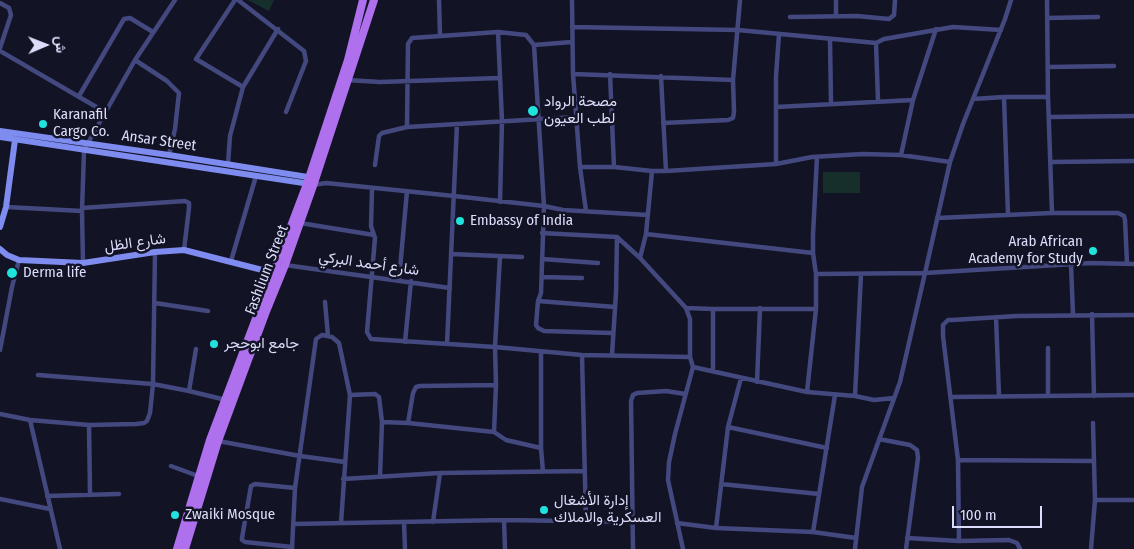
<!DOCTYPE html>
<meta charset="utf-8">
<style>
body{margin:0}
#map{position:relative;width:1134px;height:549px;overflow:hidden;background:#131326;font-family:"Fira Sans Condensed",Vazirmatn,sans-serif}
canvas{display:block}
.north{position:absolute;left:20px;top:20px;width:50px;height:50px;-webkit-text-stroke:4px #131326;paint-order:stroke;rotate:89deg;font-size:14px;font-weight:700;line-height:20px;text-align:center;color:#dcdcfb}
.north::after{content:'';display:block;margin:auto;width:18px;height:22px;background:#dcdcfb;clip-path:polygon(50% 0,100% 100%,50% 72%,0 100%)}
.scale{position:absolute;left:952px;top:506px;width:90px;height:22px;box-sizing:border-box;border:2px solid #dcdcfb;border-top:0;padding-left:6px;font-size:15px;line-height:18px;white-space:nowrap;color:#dcdcfb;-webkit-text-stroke:4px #131326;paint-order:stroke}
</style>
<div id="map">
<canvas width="1134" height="549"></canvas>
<div class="north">ش</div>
<div class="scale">100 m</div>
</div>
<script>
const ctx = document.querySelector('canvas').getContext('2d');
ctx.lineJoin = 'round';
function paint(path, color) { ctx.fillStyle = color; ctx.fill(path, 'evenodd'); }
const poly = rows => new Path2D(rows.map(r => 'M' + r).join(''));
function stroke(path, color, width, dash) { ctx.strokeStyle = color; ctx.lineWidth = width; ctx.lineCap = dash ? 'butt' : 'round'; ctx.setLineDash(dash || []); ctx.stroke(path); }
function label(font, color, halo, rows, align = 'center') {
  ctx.font = font + ' "Fira Sans Condensed",Vazirmatn,sans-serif'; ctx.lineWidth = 5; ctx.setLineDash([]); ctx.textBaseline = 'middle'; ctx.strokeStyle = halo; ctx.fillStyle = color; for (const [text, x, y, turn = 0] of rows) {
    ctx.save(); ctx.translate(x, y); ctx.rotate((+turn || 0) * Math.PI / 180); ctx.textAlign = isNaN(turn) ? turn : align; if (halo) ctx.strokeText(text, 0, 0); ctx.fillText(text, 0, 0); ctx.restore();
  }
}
paint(poly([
 [248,0,274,0,269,11],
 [823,172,860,172,860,193,823,193]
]), '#162f2b');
stroke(poly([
 [235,0,196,59,243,87],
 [238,0,304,51,306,61,286,112],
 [439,0,440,35],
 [572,0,573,74,580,167,586,211],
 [836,0,836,16],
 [1011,0,1005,19,963,124,950,162,925,273,1091,263,1134,264],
 [1047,0,1048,97,1052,213],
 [0,3,9,8,11,15,0,48],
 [790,17,857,16,889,19,894,15,895,0],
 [1047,18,1098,17],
 [572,27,738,30,876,43,884,39,953,27,1001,30],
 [498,32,502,121,500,202],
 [830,40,831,104],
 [876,43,878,101],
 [534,45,544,206,541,293,538,301,536,325,538,328,544,331,612,333],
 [0,51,105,112],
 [135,60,167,81,179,93,175,129,169,155],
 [1048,67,1114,66],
 [573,74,733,80],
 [610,74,614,167],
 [661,76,666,171],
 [347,80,380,82,500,78],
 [79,96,124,19,130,18,153,32],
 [1004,97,1008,215],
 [973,99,1004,97,1048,97],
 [776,107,913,100],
 [1049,117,1134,116],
 [663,123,728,120,733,118,734,112,733,80,740,0],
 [407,127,408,44,412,38,498,32,526,35,534,45,572,42],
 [901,155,913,100,936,29],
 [1050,162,1134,161],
 [228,164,230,136,243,87,278,29],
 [776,164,776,76,779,34],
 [375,165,379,136,382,133,407,127,576,117],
 [580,167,614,167,652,171,666,171,776,164,812,157,863,154,901,155,950,162],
 [313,185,326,183,454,196,544,206,563,210,648,215],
 [372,189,371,226,375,238,367,332,371,339,495,347,582,355,690,357],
 [6,207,82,211],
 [82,208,185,201,189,203,189,208,184,250],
 [937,218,1052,213,1118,213,1124,216,1125,220,1127,263],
 [300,223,374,235],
 [542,233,617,237,640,258,686,308,690,319,690,357,693,367,675,434,669,462,668,480,683,549],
 [646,234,813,253],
 [451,254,522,257],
 [640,258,646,234,652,171],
 [542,259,598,263],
 [231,261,256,176],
 [83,263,82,211,84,150,135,60,175,0],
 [285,265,450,288],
 [1071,265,1073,314],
 [816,274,925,273,900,382,862,487,855,549],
 [542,277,582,278],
 [399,280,407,191],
 [538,301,615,307],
 [325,302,328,336],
 [155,303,208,311],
 [686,308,713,309,816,309],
 [1092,314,1094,396],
 [996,317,999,396],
 [405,342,411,281],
 [447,344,457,124],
 [1048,348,1048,396],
 [0,350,12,287,19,260],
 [541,351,541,448,543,472],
 [582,355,586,522],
 [612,355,616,293,617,237],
 [693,367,807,392,855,396,874,400,894,398],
 [713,371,713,309],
 [38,375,153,384,189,391,226,400],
 [757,382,760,308],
 [189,391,196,349],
 [807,392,816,309,816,274,813,253,813,235,817,157],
 [350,395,375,394,379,397,382,422,380,476],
 [855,396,861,274],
 [951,397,1134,395],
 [0,414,30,420,89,425,136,424,144,423,147,421,150,413,153,384,155,252],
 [30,420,60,549],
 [382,422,408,423,494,432,506,440,541,448],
 [408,423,413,393,416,387,420,386,496,385],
 [1093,423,1095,500,1134,500],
 [89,425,90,494],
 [728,427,827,448],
 [494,432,496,385,495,347,500,256],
 [879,439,910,445,917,450,918,458,906,549],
 [218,441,300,456,345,462],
 [958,460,1094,461],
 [171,466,198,476],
 [343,479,440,473,584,471],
 [721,484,819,494],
 [47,496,119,494],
 [0,499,50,509],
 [504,520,505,549],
 [404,522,405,549],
 [433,522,440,473],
 [677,523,716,528,813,532,856,538],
 [293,524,504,520,633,522],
 [716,528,728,427,741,378],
 [813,532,835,395],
 [907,538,959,541,1009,540,1017,543,1020,549],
 [959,541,958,460,943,336,943,325,948,320,952,320,1017,316,1134,315],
 [292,547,245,542,242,540,242,538,251,486,255,484,295,488],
 [292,549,295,488,316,339,322,335,332,337,339,343,350,395,341,523],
 [633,549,631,401,633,395,637,393,666,391,685,394],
 [1091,549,1095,500]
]), '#43497f', 4.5);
stroke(poly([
 [0,131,169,155,314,178],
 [0,137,310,184],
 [0,227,6,207,15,140],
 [0,249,7,255,19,260,83,263,155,252,184,250,274,273]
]), '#7e8bef', 6);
stroke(poly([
 [177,549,210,440,307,184,348,60,363,0],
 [185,549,218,441,265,314,285,265,313,186,374,0]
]), '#ae70ed', 8);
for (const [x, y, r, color] of [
 [533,111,6,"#1fe3dc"],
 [43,124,5,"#1fe3dc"],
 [460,221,5,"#1fe3dc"],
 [1093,251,5,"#1fe3dc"],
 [12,273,6,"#1fe3dc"],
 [214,344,5,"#1fe3dc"],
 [544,510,5,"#1fe3dc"],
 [175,515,5,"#1fe3dc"]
]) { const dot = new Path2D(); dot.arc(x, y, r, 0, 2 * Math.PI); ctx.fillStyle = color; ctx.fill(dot); stroke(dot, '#131326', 2); }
label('15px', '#dcdcfb', '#131326', [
 ["مصحة الرواد",544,102],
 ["لطب العيون",544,119],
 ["Karanafil",53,115],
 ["Cargo Co.",53,132],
 ["Embassy of India",470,221],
 ["Arab African",1083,242,"right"],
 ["Academy for Study",1083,259,"right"],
 ["Derma life",23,273],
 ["جامع ابوحجر",224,344],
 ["إدارة الأشغال",554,501],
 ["العسكرية والاملاك",554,518],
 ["Zwaiki Mosque",185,515]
], 'left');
label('15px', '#dcdcfb', '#131326', [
 ["Ansar Street",159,141,8],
 ["شارع الظل",135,243,-8],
 ["شارع أحمد البركي",369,264,8],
 ["Fashlium Street",267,270,-69]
]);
</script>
